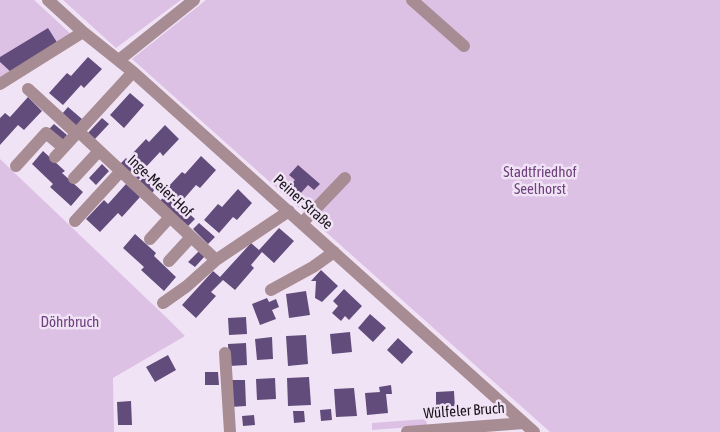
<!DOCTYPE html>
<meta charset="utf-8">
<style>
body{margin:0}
canvas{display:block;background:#f1e3f6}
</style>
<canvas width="720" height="432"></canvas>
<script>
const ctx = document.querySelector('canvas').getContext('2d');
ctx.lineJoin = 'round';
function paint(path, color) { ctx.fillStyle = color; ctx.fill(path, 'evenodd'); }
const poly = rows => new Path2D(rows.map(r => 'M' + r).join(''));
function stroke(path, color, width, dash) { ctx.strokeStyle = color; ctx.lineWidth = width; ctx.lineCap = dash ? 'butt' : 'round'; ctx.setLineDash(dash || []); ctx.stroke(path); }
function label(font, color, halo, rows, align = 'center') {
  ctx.font = font + ' "Asap Condensed",sans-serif'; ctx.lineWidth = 5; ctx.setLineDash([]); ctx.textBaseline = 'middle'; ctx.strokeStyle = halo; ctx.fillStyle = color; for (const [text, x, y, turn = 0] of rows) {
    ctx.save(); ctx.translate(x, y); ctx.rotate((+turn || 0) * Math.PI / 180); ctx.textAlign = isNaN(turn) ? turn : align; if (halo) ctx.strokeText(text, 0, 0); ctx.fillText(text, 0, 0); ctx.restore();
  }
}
paint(poly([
 [0,0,34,0,71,34,0,79],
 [63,0,181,0,116,48],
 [206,0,720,0,720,432,550,432,132,59],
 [0,159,167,318,185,336,113,378,114,432,0,432],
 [426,419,427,426,372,430,372,423]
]), '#dcc1e5');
paint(poly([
 [48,28,58,44,12,73,0,62,0,57],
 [88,57,102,69,84,88,81,85,63,105,49,93,67,73,71,76],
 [130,93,144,105,124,128,110,115],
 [28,97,42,111,24,130,18,125,0,145,0,118,5,113,10,117],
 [68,107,82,119,76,126,62,114],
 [102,118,109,124,94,140,87,134],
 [54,124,67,135,61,142,48,130],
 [165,125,179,139,163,156,160,152,145,168,131,155,146,139,149,142],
 [43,151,65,171,62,173,83,192,71,206,50,187,53,184,32,164],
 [201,156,216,170,200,188,196,185,182,201,167,188,182,172,185,174],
 [126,158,144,174,138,180,120,164],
 [102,164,109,171,96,185,89,178],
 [298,165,320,184,314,190,308,185,300,194,290,185,295,180,289,175],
 [146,175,158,186,152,193,139,182],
 [126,184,140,197,122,217,118,213,100,232,86,219,104,200,108,204],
 [238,189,252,203,237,220,233,217,219,233,204,220,218,204,222,207],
 [167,193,195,219,188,226,160,201],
 [199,223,215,237,208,244,193,229],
 [279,228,294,241,274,263,262,252,251,265,254,268,235,290,223,280,211,292,216,296,196,318,182,305,213,271,220,277,251,243,259,250],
 [135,234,156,253,154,256,176,277,164,291,141,270,144,267,123,248],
 [199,251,205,256,195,267,188,262],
 [321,270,338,286,322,302,315,298,316,281,311,281],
 [344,289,362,306,349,320,345,316,341,321,332,313,338,306,333,301],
 [306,291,310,315,289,318,286,294],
 [267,298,269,302,276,299,279,307,272,310,276,319,260,325,252,304],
 [370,314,386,328,373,342,358,328],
 [246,317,247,334,229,335,228,318],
 [350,332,352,352,332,354,330,334],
 [306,335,308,364,288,366,286,336],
 [272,337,273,359,257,360,255,339],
 [398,338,413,352,402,364,387,350],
 [246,343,247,365,229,366,228,344],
 [168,355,176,370,155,382,146,367],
 [205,372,218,372,219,385,205,385],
 [309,377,311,405,288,406,287,378],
 [275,378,276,399,257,400,256,379],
 [230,380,245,380,246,406,230,407],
 [391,385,392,394,386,394,388,413,367,415,365,393,380,392,379,387],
 [354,388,357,416,336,417,334,389],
 [454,391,455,410,436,411,436,392],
 [131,401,132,425,118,425,117,402],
 [331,409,332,420,321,421,320,410],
 [293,411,304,411,305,422,294,423],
 [254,415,255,425,243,426,242,416]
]), '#624c7b');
stroke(poly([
 [48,0,83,32,133,72,534,432],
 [412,0,464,46],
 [119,60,194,0],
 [0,84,83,32],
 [28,89,76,133],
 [78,131,216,260],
 [55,157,133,72],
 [16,166,46,133,63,147],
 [74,178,99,151],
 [75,221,121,171],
 [302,223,345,178],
 [150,239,170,217],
 [169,261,191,237],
 [271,290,313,267,334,252],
 [163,303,187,286,216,260,289,211],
 [225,353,230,432],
 [407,432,524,423]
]), '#a88c93', 12);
label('15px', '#6f417d', '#f1e3f6', [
 ["Stadtfriedhof",540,172],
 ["Seelhorst",540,189],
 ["Döhrbruch",70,322]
]);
label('15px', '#19151b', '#f1e3f6', [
 ["Inge-Meier-Hof",160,186,43],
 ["Peiner Straße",303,202,42],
 ["Wülfeler Bruch",464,411,-4]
]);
</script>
